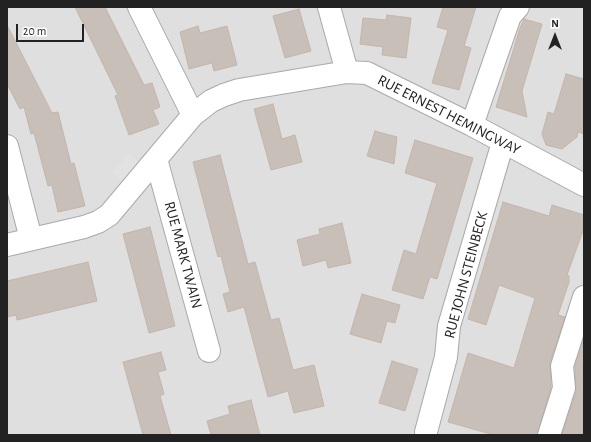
<!DOCTYPE html>
<style>
body{margin:0}
#map{position:relative;width:591px;height:442px;overflow:hidden;background:#f2efe9;font-family:"Alegreya Sans",sans-serif}
canvas{display:block}
.frame{position:absolute;inset:0;border:8px solid #222;pointer-events:none}
.north{position:absolute;left:535px;top:16px;width:40px;height:40px;-webkit-text-stroke:3px #fff;paint-order:stroke;rotate:0deg;font-size:11px;font-weight:700;line-height:16px;text-align:center;color:#222}
.north::after{content:'';display:block;margin:auto;width:14px;height:18px;background:#222;clip-path:polygon(50% 0,100% 100%,50% 72%,0 100%)}
.scale{position:absolute;left:16px;top:24px;width:68px;height:18px;box-sizing:border-box;border:2px solid #222;border-top:0;padding-left:5px;font-size:12px;line-height:14px;white-space:nowrap;color:#222;-webkit-text-stroke:3px #fff;paint-order:stroke}
</style>
<div id="map">
<canvas width="591" height="442"></canvas>
<div class="frame"></div>
<div class="north">N</div>
<div class="scale">20 m</div>
</div>
<script>
const ctx = document.querySelector('canvas').getContext('2d');
ctx.lineJoin = 'round';
function paint(path, color) { ctx.fillStyle = color; ctx.fill(path, 'evenodd'); }
const poly = rows => new Path2D(rows.map(r => 'M' + r).join(''));
function stroke(path, color, width, dash) { ctx.strokeStyle = color; ctx.lineWidth = width; ctx.lineCap = dash ? 'butt' : 'round'; ctx.setLineDash(dash || []); ctx.stroke(path); }
function label(font, color, halo, rows, align = 'center') {
  ctx.font = font + ' "Alegreya Sans",sans-serif'; ctx.lineWidth = 3.5; ctx.setLineDash([]); ctx.textBaseline = 'middle'; ctx.strokeStyle = halo; ctx.fillStyle = color; for (const [text, x, y, turn = 0] of rows) {
    ctx.save(); ctx.translate(x, y); ctx.rotate((+turn || 0) * Math.PI / 180); ctx.textAlign = isNaN(turn) ? turn : align; if (halo) ctx.strokeText(text, 0, 0); ctx.fillText(text, 0, 0); ctx.restore();
  }
}
paint(poly([
 [7,7,584,7,584,435,7,435]
]), '#e0dfdf');
paint(poly([
 [129,154,141,164,125,184,112,173]
]), '#e2e2e2');
const building = poly([
 [75,7,105,7,144,85,152,83,160,107,153,110,159,124,129,135,115,96,118,95,75,7],
 [443,7,476,7,464,46,471,48,459,90,432,83,448,30,437,27,443,7],
 [299,9,311,51,285,58,273,16,299,9],
 [387,15,411,18,406,58,382,55,383,47,360,44,363,18,386,20,387,15],
 [524,19,542,24,522,91,527,117,496,107,520,28,524,19],
 [7,25,52,113,58,112,71,164,74,163,85,206,58,212,52,185,48,186,34,133,31,134,24,107,20,109,7,84,7,25],
 [198,26,200,33,227,26,237,65,214,71,212,63,189,69,180,32,198,26],
 [566,74,584,79,584,134,578,132,577,137,562,149,546,145,542,134,548,112,554,114,566,74],
 [273,104,282,139,295,135,302,162,271,170,254,109,273,104],
 [375,131,397,137,394,164,367,156,375,131],
 [415,140,473,158,437,279,430,277,423,299,392,290,404,250,416,254,437,183,405,173,415,140],
 [220,155,248,264,255,262,271,320,279,318,293,370,314,365,324,406,294,413,288,391,268,397,244,307,228,312,223,294,230,292,221,256,218,257,193,162,220,155],
 [503,202,549,216,552,205,584,215,584,228,567,275,569,276,569,282,558,315,565,317,550,362,551,387,537,435,494,435,448,422,468,353,514,368,535,298,499,285,486,325,468,319,503,202],
 [342,223,351,263,328,268,326,260,303,266,297,240,320,234,319,229,342,223],
 [150,227,175,326,149,333,123,234,150,227],
 [88,262,97,301,17,320,16,315,7,317,7,281,88,262],
 [362,294,400,305,395,323,387,321,381,343,350,334,362,294],
 [584,338,584,435,562,435,576,392,575,367,584,338],
 [161,352,166,370,158,372,164,394,160,396,171,435,143,435,123,362,161,352],
 [392,361,418,369,405,411,379,403,392,361],
 [251,400,260,435,211,435,207,421,230,414,228,406,251,400]
]);
paint(building, '#c7bfb8');
stroke(building, '#c4b6ab', 1);
const street = poly([
 [139,7,193,115],
 [329,7,347,72],
 [472,125,510,16,518,7],
 [7,146,31,239],
 [156,159,209,351],
 [7,245,84,227,98,222,109,215,193,115,211,101,224,95,239,90,347,72,367,73,375,77,472,125,584,185],
 [426,432,446,357,449,326,503,142],
 [549,435,564,388,562,366,584,297]
]);
stroke(street, '#a9a9a9', 24);
stroke(street, '#fff', 22);
label('15px', '#222', '#fff', [
 ["RUE ERNEST HEMINGWAY",449,115,27],
 ["RUE MARK TWAIN",183,255,75],
 ["RUE JOHN STEINBECK",466,275,-75]
]);
</script>
